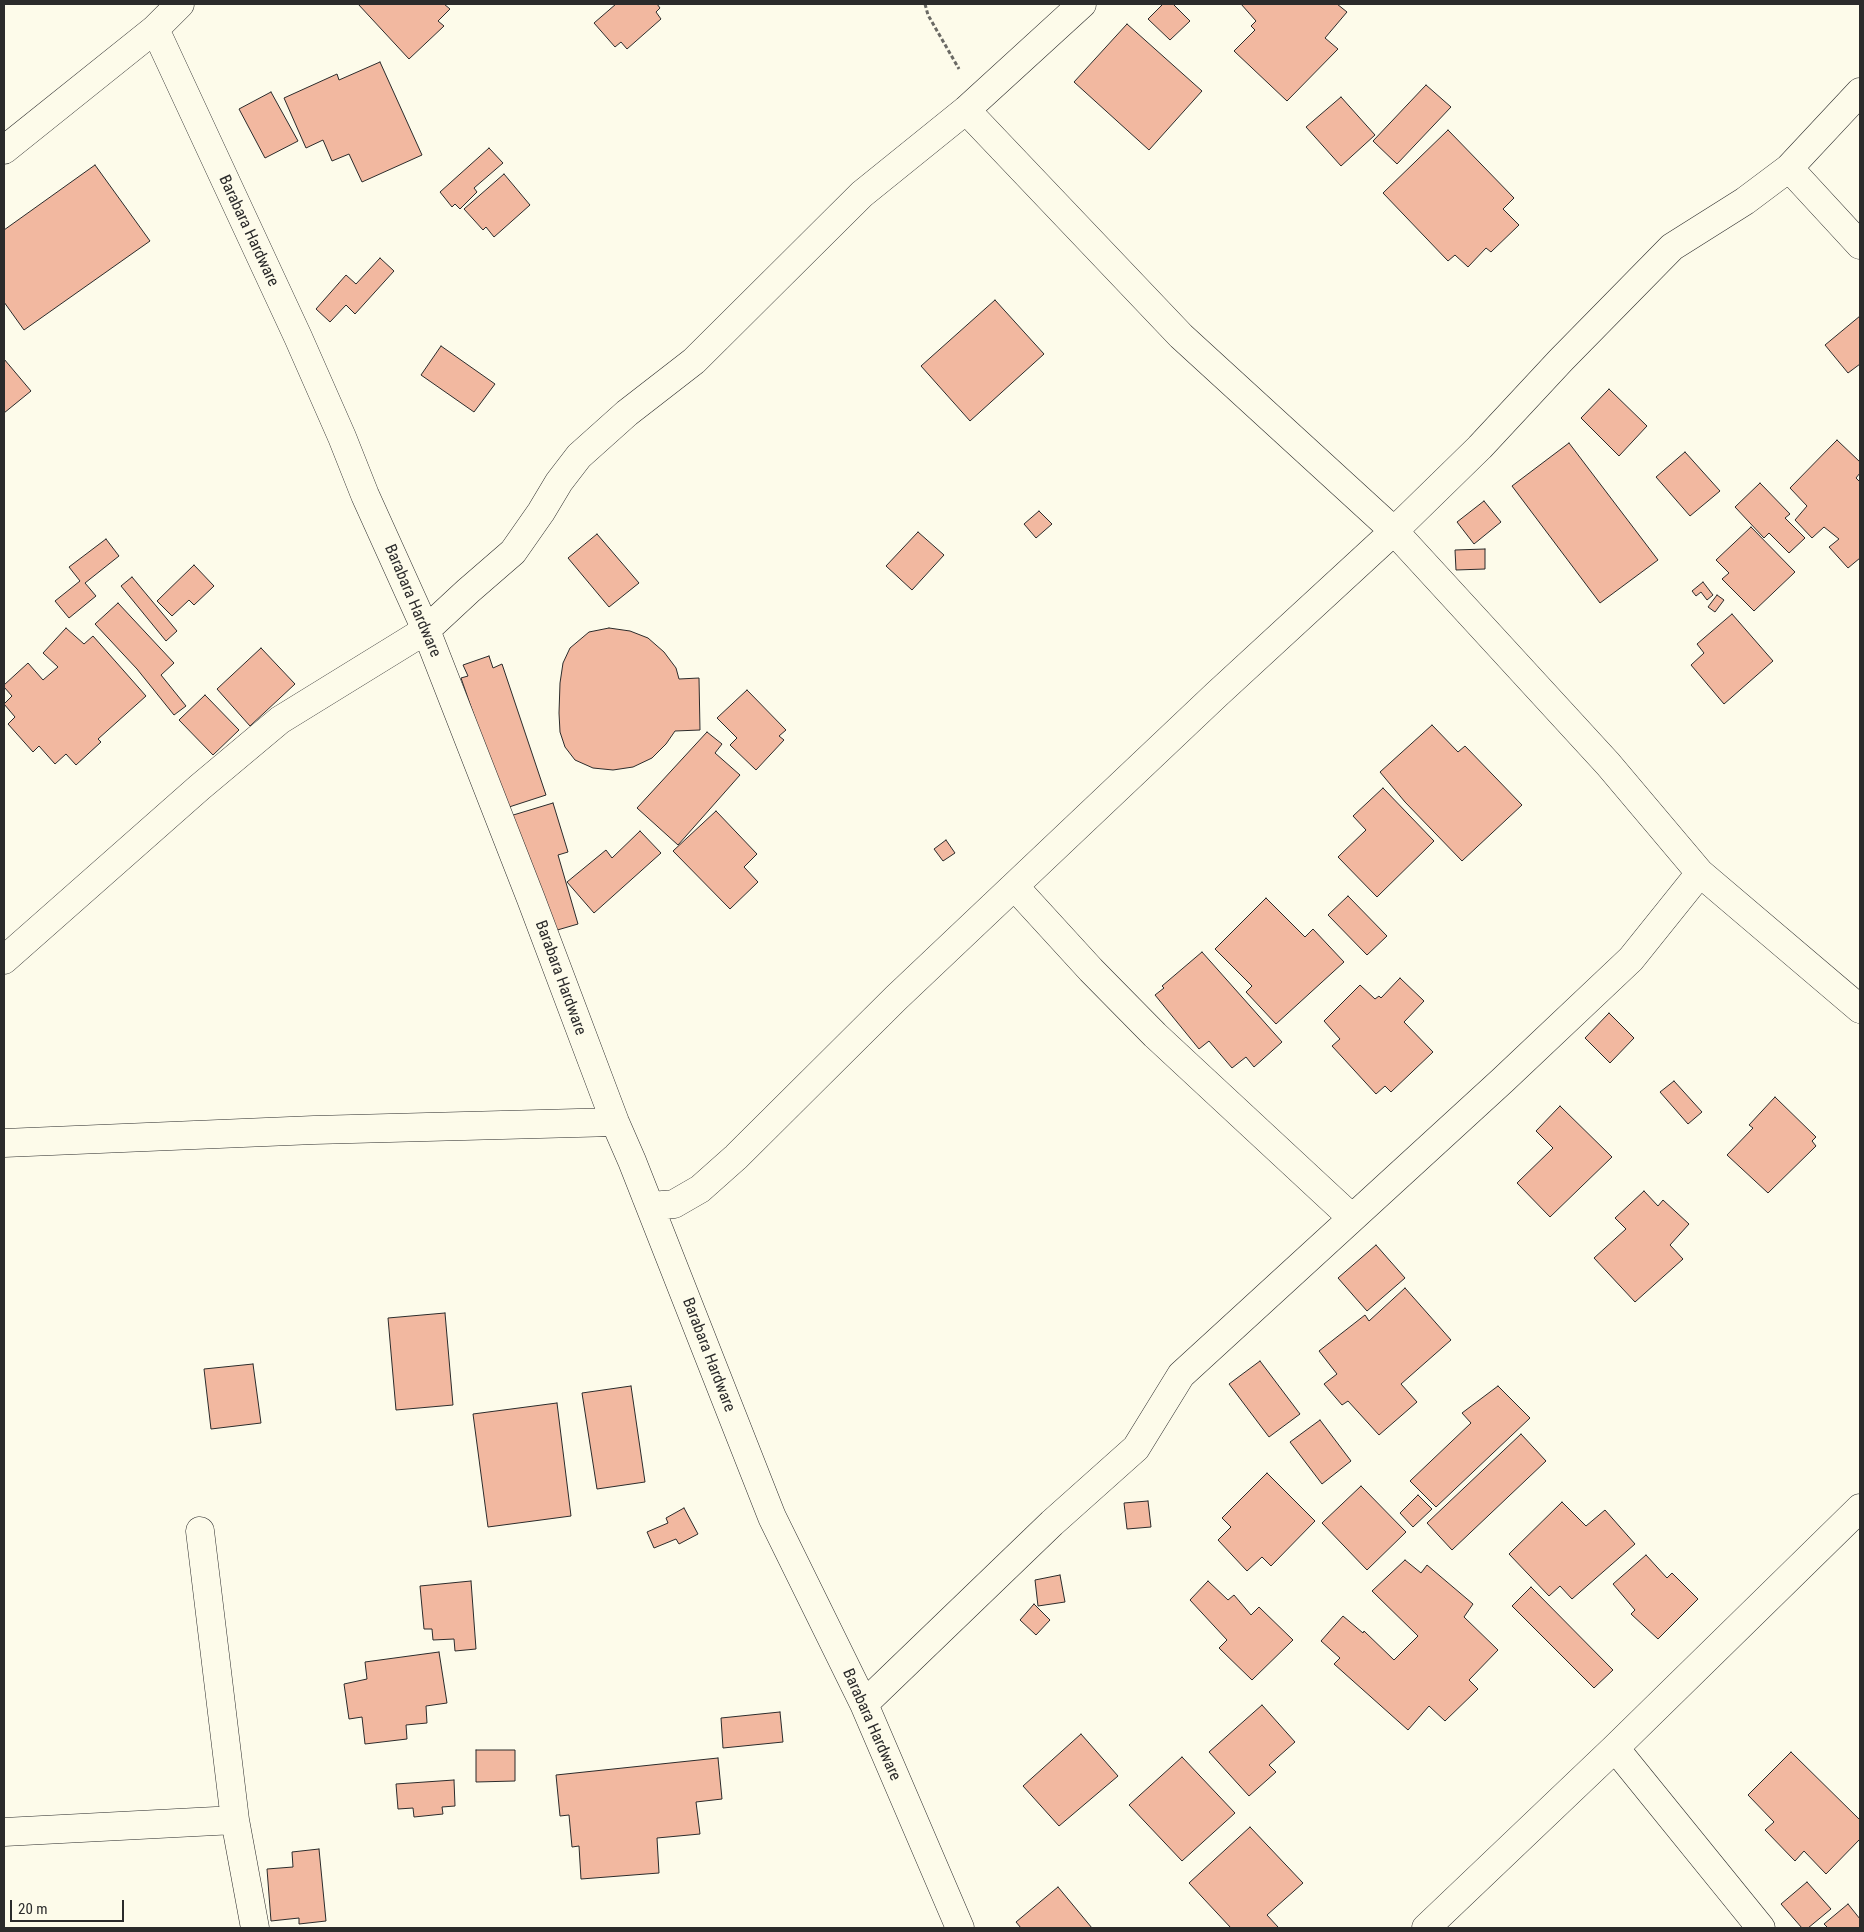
<!DOCTYPE html>
<style>
body{margin:0}
#map{position:relative;width:1864px;height:1932px;overflow:hidden;background:#fdfbea;font-family:"Roboto Condensed",sans-serif}
canvas{display:block}
.frame{position:absolute;inset:0;border:5px solid #2b2b2b;pointer-events:none}
.scale{position:absolute;left:10px;top:1900px;width:114px;height:22px;box-sizing:border-box;border:2px solid #2b2b2b;border-top:0;padding-left:6px;font-size:15px;line-height:18px;white-space:nowrap;color:#2b2b2b;-webkit-text-stroke:4px #fdfbea;paint-order:stroke}
</style>
<div id="map">
<canvas width="1864" height="1932"></canvas>
<div class="frame"></div>
<div class="scale">20 m</div>
</div>
<script>
const ctx = document.querySelector('canvas').getContext('2d');
ctx.lineJoin = 'round';
function paint(path, color) { ctx.fillStyle = color; ctx.fill(path, 'evenodd'); }
const poly = rows => new Path2D(rows.map(r => 'M' + r).join(''));
function stroke(path, color, width, dash) { ctx.strokeStyle = color; ctx.lineWidth = width; ctx.lineCap = dash ? 'butt' : 'round'; ctx.setLineDash(dash || []); ctx.stroke(path); }
function label(font, color, halo, rows, align = 'center') {
  ctx.font = font + ' "Roboto Condensed",sans-serif'; ctx.lineWidth = 4; ctx.setLineDash([]); ctx.textBaseline = 'middle'; ctx.strokeStyle = halo; ctx.fillStyle = color; for (const [text, x, y, turn = 0] of rows) {
    ctx.save(); ctx.translate(x, y); ctx.rotate((+turn || 0) * Math.PI / 180); ctx.textAlign = isNaN(turn) ? turn : align; if (halo) ctx.strokeText(text, 0, 0); ctx.fillText(text, 0, 0); ctx.restore();
  }
}
const building = poly([
 [358,4,444,4,450,9,438,21,444,26,409,59,358,4],
 [616,4,657,4,660,8,656,12,661,19,627,49,621,42,615,47,594,23,616,4],
 [1163,4,1173,4,1190,21,1170,40,1148,19,1163,4],
 [1241,4,1337,4,1347,12,1325,38,1338,49,1287,101,1234,51,1255,30,1251,26,1256,21,1241,4],
 [1127,24,1202,91,1149,150,1074,82,1127,24],
 [380,62,422,155,362,182,349,154,332,161,323,140,306,148,284,98,337,74,339,80,380,62],
 [1426,85,1451,107,1397,164,1373,141,1426,85],
 [271,92,298,141,265,158,239,109,271,92],
 [1341,97,1375,135,1341,166,1306,127,1341,97],
 [1448,130,1514,198,1503,209,1519,225,1491,252,1486,248,1468,267,1455,255,1448,261,1383,193,1448,130],
 [489,148,503,163,474,188,477,192,460,209,455,204,452,207,440,192,489,148],
 [95,165,150,241,24,330,4,302,4,230,95,165],
 [504,174,530,205,494,237,486,227,483,230,464,209,504,174],
 [380,258,394,271,355,314,346,305,330,322,316,309,346,275,356,284,380,258],
 [995,300,1044,354,970,421,921,366,995,300],
 [1860,316,1860,364,1848,373,1825,345,1860,316],
 [441,346,495,384,474,412,421,375,441,346],
 [4,359,31,391,4,413,4,359],
 [1609,389,1647,426,1619,456,1581,418,1609,389],
 [1837,440,1860,462,1860,473,1856,478,1860,482,1860,558,1848,568,1829,547,1839,539,1824,527,1812,538,1795,520,1807,506,1790,488,1837,440],
 [1569,443,1658,560,1600,603,1512,486,1569,443],
 [1685,452,1720,491,1690,516,1656,477,1685,452],
 [1760,483,1790,514,1785,518,1805,538,1789,553,1769,533,1764,538,1735,507,1760,483],
 [1484,501,1501,522,1474,544,1457,522,1484,501],
 [1039,511,1052,524,1036,538,1024,524,1039,511],
 [1751,527,1795,572,1754,611,1722,579,1729,573,1716,560,1751,527],
 [918,532,944,555,912,590,886,566,918,532],
 [597,534,639,583,609,607,568,558,597,534],
 [106,539,119,556,85,583,96,596,69,618,55,601,80,581,69,567,106,539],
 [1485,549,1485,569,1456,570,1455,550,1485,549],
 [194,565,214,586,194,605,189,600,172,616,157,601,194,565],
 [132,577,177,631,166,641,121,586,132,577],
 [1703,582,1713,595,1707,600,1701,592,1696,596,1692,591,1703,582],
 [1717,595,1724,600,1715,612,1708,607,1717,595],
 [118,603,174,663,161,675,186,706,174,715,137,669,95,624,118,603],
 [1732,614,1773,661,1724,704,1691,665,1704,653,1697,644,1732,614],
 [66,628,84,644,93,636,146,696,98,739,101,742,76,765,66,754,55,764,39,746,33,752,8,724,15,717,4,704,12,696,4,687,4,685,28,663,43,680,58,667,43,653,66,628],
 [609,628,630,631,648,638,664,652,676,668,679,679,699,678,700,730,675,731,666,744,652,758,633,767,613,770,593,768,575,760,565,747,560,732,559,713,560,683,563,663,570,648,589,632,609,628],
 [261,648,295,684,250,726,217,689,261,648],
 [489,656,493,668,502,664,546,795,506,808,461,678,468,676,463,665,489,656],
 [747,690,786,730,779,736,784,740,756,770,730,745,737,738,717,718,747,690],
 [205,695,239,730,213,755,179,720,205,695],
 [1432,725,1458,752,1465,746,1522,805,1462,861,1405,802,1380,772,1432,725],
 [707,732,722,744,715,753,740,775,678,845,637,808,707,732],
 [1383,788,1434,841,1377,897,1338,857,1366,830,1353,816,1383,788],
 [553,803,568,852,558,855,578,924,547,933,510,816,553,803],
 [716,811,757,854,744,867,758,882,730,909,673,851,716,811],
 [640,831,661,853,594,913,567,882,606,850,612,858,640,831],
 [946,840,955,853,943,861,934,849,946,840],
 [1348,896,1387,936,1367,955,1328,915,1348,896],
 [1266,898,1305,937,1313,929,1344,962,1276,1024,1246,992,1252,986,1215,949,1266,898],
 [1202,952,1282,1042,1254,1067,1246,1057,1232,1068,1209,1041,1199,1049,1155,995,1164,988,1162,986,1202,952],
 [1400,978,1424,1001,1404,1022,1433,1052,1391,1092,1385,1086,1376,1094,1332,1046,1340,1039,1324,1021,1360,985,1375,999,1379,996,1381,998,1400,978],
 [1609,1013,1634,1038,1610,1063,1585,1038,1609,1013],
 [1674,1081,1702,1112,1688,1124,1660,1092,1674,1081],
 [1775,1097,1816,1137,1812,1141,1816,1146,1768,1193,1727,1155,1753,1128,1749,1125,1775,1097],
 [1560,1106,1612,1157,1550,1217,1517,1183,1553,1148,1536,1131,1560,1106],
 [1644,1191,1658,1206,1663,1200,1689,1224,1670,1245,1683,1259,1635,1302,1594,1258,1626,1229,1615,1218,1644,1191],
 [1376,1245,1405,1278,1367,1311,1338,1278,1376,1245],
 [1405,1288,1451,1340,1401,1384,1417,1402,1379,1435,1348,1401,1342,1405,1324,1384,1337,1374,1319,1351,1365,1315,1369,1321,1405,1288],
 [445,1313,453,1405,396,1410,388,1318,445,1313],
 [1260,1361,1300,1414,1269,1437,1229,1384,1260,1361],
 [253,1364,261,1423,211,1429,204,1369,253,1364],
 [631,1386,645,1482,597,1489,582,1393,631,1386],
 [1498,1386,1530,1418,1436,1507,1410,1481,1471,1423,1462,1413,1498,1386],
 [557,1403,571,1516,488,1527,473,1414,557,1403],
 [1320,1420,1351,1461,1322,1484,1290,1442,1320,1420],
 [1521,1434,1546,1461,1452,1550,1427,1523,1521,1434],
 [1267,1473,1315,1521,1271,1566,1262,1557,1247,1571,1218,1540,1231,1527,1222,1518,1267,1473],
 [1361,1486,1406,1532,1367,1570,1322,1523,1361,1486],
 [1418,1495,1432,1509,1413,1527,1400,1513,1418,1495],
 [1148,1501,1151,1527,1127,1529,1124,1503,1148,1501],
 [1562,1502,1586,1526,1605,1510,1635,1544,1572,1599,1560,1586,1549,1596,1509,1554,1562,1502],
 [684,1508,698,1534,679,1544,676,1539,654,1548,647,1532,668,1523,666,1518,684,1508],
 [1646,1555,1667,1578,1672,1573,1698,1599,1658,1639,1631,1614,1635,1610,1613,1584,1646,1555],
 [1405,1560,1421,1573,1427,1565,1473,1604,1464,1617,1498,1650,1469,1680,1478,1689,1445,1721,1429,1706,1408,1730,1334,1664,1340,1658,1321,1641,1343,1616,1363,1633,1364,1631,1394,1660,1418,1636,1372,1591,1405,1560],
 [1060,1575,1065,1602,1038,1606,1035,1580,1060,1575],
 [471,1581,476,1649,455,1651,454,1639,433,1640,432,1629,424,1629,420,1586,471,1581],
 [1208,1581,1228,1600,1234,1595,1251,1615,1259,1607,1293,1640,1252,1680,1219,1648,1227,1640,1190,1600,1208,1581],
 [1531,1587,1613,1670,1594,1688,1512,1606,1531,1587],
 [1034,1604,1050,1620,1036,1635,1020,1620,1034,1604],
 [439,1652,447,1703,426,1706,427,1723,406,1725,407,1739,365,1744,362,1717,349,1719,344,1684,367,1679,365,1662,439,1652],
 [1262,1705,1295,1742,1269,1765,1276,1772,1249,1796,1209,1752,1262,1705],
 [780,1712,783,1742,723,1748,721,1718,780,1712],
 [1081,1734,1118,1776,1059,1826,1023,1786,1081,1734],
 [476,1750,515,1750,515,1781,476,1782,476,1750],
 [1791,1752,1860,1820,1860,1839,1826,1874,1804,1851,1795,1861,1765,1830,1774,1822,1748,1795,1791,1752],
 [1182,1757,1235,1813,1182,1861,1129,1805,1182,1757],
 [718,1758,722,1799,696,1802,700,1834,657,1838,659,1873,581,1879,579,1846,572,1847,569,1815,560,1816,556,1775,718,1758],
 [454,1780,455,1806,442,1807,443,1814,414,1817,413,1808,398,1809,396,1784,454,1780],
 [1250,1827,1303,1883,1267,1915,1278,1927,1277,1928,1231,1928,1189,1883,1250,1827],
 [319,1849,326,1921,299,1924,299,1918,271,1921,267,1869,293,1867,292,1852,319,1849],
 [1807,1882,1831,1909,1808,1928,1802,1928,1781,1904,1807,1882],
 [1058,1887,1092,1928,1021,1928,1016,1922,1058,1887],
 [1848,1904,1860,1919,1860,1928,1828,1928,1824,1924,1848,1904]
]);
paint(building, '#f2b8a0');
stroke(building, '#2b2b2b', 1);
const minor = poly([
 [155,29,298,337,342,437,365,495,426,630,531,899,615,1122,632,1161,772,1517,864,1704,960,1928],
 [966,110,1181,336,1394,531,1608,764,1700,873,1860,1009],
 [4,150,155,29,180,4],
 [1789,168,1860,245],
 [1015,887,1091,970,1155,1035,1352,1218],
 [4,960,200,787,280,720,426,630,468,591,513,552,541,512,559,482,579,456,627,413,694,361,862,194,966,110,1082,4],
 [4,1143,314,1130,615,1122],
 [646,1197,652,1206,674,1204,700,1189,736,1157,896,998,1216,695,1394,531,1480,447,1561,360,1672,247,1745,201,1789,168,1860,92],
 [200,1531,235,1820,255,1928],
 [864,1704,1052,1523,1136,1448,1181,1375,1503,1080,1631,959,1700,873],
 [1615,1748,1761,1928],
 [4,1832,235,1820],
 [1426,1928,1615,1748,1860,1508]
]);
stroke(minor, '#2b2b2b', 29);
stroke(poly([
 [925,4,928,15,959,69]
]), '#6a6964', 3, [4, 2.5]);
stroke(minor, '#fdfbea', 28);
label('16px', '#2b2b2b', '#fdfbea', [
 ["Barabara Hardware",248,231,65],
 ["Barabara Hardware",412,601,67],
 ["Barabara Hardware",560,978,70],
 ["Barabara Hardware",708,1355,69],
 ["Barabara Hardware",871,1725,66]
]);
</script>
